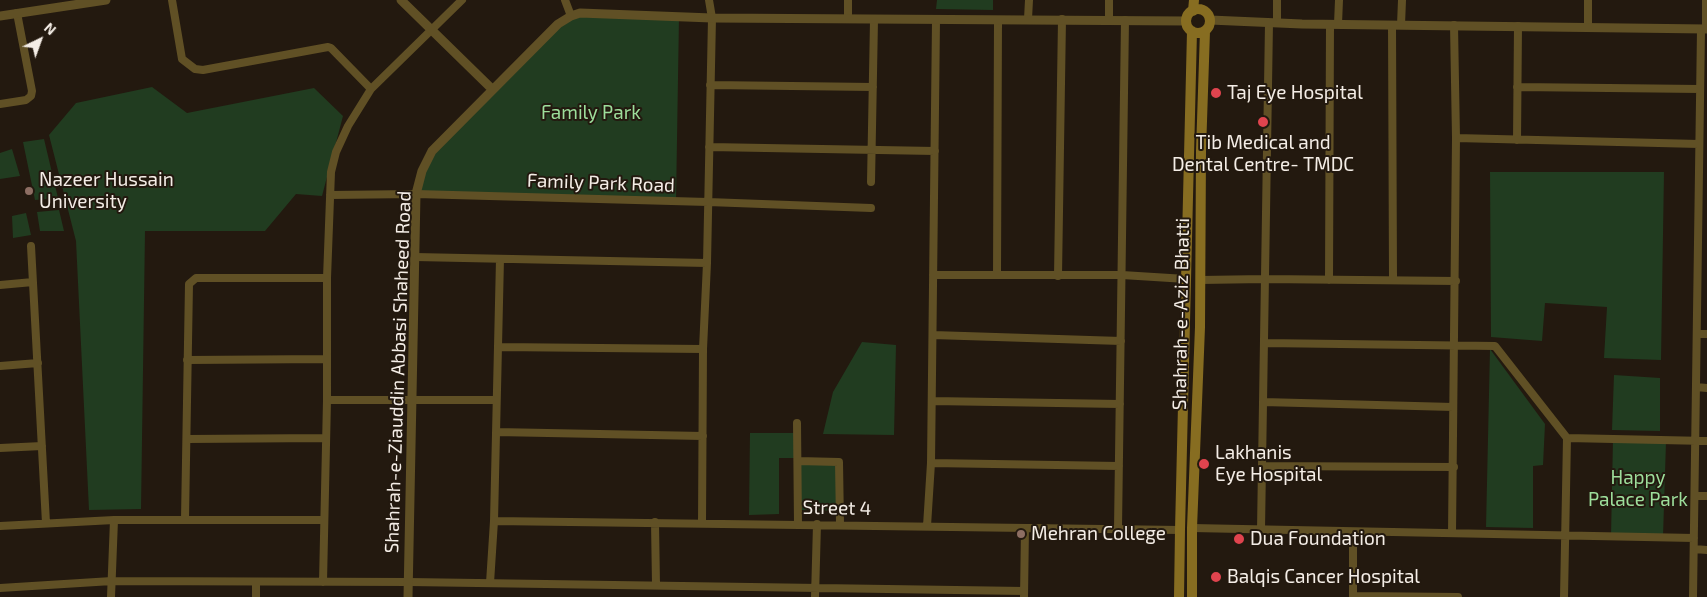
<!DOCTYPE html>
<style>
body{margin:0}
#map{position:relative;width:1707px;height:597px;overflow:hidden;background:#23190f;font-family:"Exo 2",sans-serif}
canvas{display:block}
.north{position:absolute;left:15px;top:15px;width:50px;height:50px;-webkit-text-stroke:4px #23190f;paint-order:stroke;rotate:42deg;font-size:14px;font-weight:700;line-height:20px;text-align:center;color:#f4ede6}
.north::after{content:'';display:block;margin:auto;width:18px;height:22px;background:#f4ede6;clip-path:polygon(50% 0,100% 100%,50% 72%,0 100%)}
</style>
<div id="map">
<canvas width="1707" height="597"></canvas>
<div class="north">N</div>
</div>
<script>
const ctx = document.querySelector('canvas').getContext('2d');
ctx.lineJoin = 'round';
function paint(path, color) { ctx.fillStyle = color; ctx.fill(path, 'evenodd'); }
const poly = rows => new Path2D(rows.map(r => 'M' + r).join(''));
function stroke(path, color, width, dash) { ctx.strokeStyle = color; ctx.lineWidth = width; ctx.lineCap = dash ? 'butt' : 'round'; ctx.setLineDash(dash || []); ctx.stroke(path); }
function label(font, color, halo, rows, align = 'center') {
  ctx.font = font + ' "Exo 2",sans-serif'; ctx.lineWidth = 4; ctx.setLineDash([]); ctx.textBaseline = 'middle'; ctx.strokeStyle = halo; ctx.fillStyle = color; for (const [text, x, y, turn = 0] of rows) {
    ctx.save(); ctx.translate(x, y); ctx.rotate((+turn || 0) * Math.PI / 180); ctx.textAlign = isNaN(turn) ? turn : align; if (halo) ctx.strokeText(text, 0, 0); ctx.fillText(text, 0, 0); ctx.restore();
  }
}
paint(poly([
 [937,0,993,0,993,10,936,9],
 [571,16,679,17,676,201,416,194,432,151],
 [152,87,187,113,314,88,343,116,322,196,296,194,265,231,145,231,141,509,89,510,76,241,49,135,76,103],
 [44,139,58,198,35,200,23,142],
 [12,149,20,176,0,179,0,153],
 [1490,172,1664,172,1661,360,1604,358,1607,307,1545,303,1542,341,1491,337],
 [59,210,64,231,40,231,37,212],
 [26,213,31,235,13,238,12,216],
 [862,342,896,345,894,435,823,434,833,392],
 [1490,349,1545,424,1543,465,1533,466,1533,528,1486,527],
 [1614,375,1660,378,1660,431,1612,430],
 [750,433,795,433,795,458,779,458,779,514,749,515],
 [1613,439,1666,442,1663,537,1611,536],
 [800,464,836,465,836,511,800,510]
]), '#213c20');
stroke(poly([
 [172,0,182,59,195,69,203,70,328,47,331,48,371,89],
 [565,0,571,16],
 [848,19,848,0],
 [1028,19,1029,0],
 [1109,20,1109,0],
 [1277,23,1277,0],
 [1338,24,1339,0],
 [1392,25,1393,280],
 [1401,25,1402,0],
 [1588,27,1588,0],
 [1706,29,1706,0],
 [710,85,873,87],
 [1517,87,1700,89],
 [0,104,26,100,31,96,32,91,17,13],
 [1456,138,1699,144],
 [1517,140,1518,26],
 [709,147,935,151],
 [871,182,874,20],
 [330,195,416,194,708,202,871,208],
 [31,246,46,523],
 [415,257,707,263],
 [933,275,1122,275,1186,279],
 [997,275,998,21],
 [1058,276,1062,19],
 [1200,280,1265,279,1456,281],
 [1329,280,1330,24],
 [0,285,33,282],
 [1697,334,1707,334],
 [933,335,1121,341],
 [1264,343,1495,346,1567,438,1564,597],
 [498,347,703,349],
 [187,360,327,359],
 [0,366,38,363],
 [1696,387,1707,388],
 [327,400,496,400],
 [932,401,1120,404],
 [1263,402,1453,407],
 [797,423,798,524],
 [496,432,703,436],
 [1567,438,1707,441],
 [187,439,325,438],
 [0,448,42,446],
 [798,461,839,462,840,524],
 [931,463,1119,466],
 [1262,466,1454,467],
 [1695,496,1707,496],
 [185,519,189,284,196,278,327,278],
 [494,521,1180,530],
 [655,522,656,585],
 [702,523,703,349,707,263,712,18,709,0],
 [0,526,114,520,324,520],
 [927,526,931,463,936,20],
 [1192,528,1694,538],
 [1118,529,1125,20],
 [1261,530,1269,23],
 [1452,533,1456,138,1454,25],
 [1694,549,1707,550],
 [323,582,327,400,327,278,331,172,336,152,348,126,371,89,462,0],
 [490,583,494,521,500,259],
 [0,588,112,581,409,582,1024,591],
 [1353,596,1458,597],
 [111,597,114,520],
 [256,597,256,582],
 [815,597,817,524],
 [1024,597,1025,528],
 [1353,597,1353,532],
 [1693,597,1701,29]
]), '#605025', 8);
stroke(poly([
 [401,0,492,89],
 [0,16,106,0],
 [1210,20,1302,24,1707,29],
 [408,597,416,194,422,171,432,151,558,24,571,16,580,13,712,18,1186,21]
]), '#605025', 9);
stroke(poly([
 '1186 21a12 12 0 1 1 24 0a12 12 0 1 1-24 0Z',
 [1193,11,1194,0],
 [1179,597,1180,530,1192,31],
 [1192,597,1192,528,1200,327,1201,151,1205,31]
]), '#876d21', 10);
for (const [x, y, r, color] of [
 [1216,93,6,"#e0444e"],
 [1263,122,6,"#e0444e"],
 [29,191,5,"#8d6e63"],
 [1204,464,6,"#e0444e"],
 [1021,534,5,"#8d6e63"],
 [1239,539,6,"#e0444e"],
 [1216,577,6,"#e0444e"]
]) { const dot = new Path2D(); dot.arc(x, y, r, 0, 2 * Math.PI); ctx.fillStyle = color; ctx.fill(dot); stroke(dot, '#23190f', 2); }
label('19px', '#f4ede6', '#23190f', [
 ["Taj Eye Hospital",1227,93],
 ["Tib Medical and",1263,143,"center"],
 ["Dental Centre- TMDC",1263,165,"center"],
 ["Nazeer Hussain",39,180],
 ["University",39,202],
 ["Lakhanis",1215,453],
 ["Eye Hospital",1215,475],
 ["Mehran College",1031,534],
 ["Dua Foundation",1250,539],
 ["Balqis Cancer Hospital",1227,577]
], 'left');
label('19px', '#9dde9b', '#23190f', [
 ["Family Park",591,113],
 ["Happy",1638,478],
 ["Palace Park",1638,500]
]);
label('19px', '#f4ede6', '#23190f', [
 ["Family Park Road",601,183,2],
 ["Shahrah-e-Aziz Bhatti",1181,314,-89],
 ["Shahrah-e-Ziauddin Abbasi Shaheed Road",398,372,-88],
 ["Street 4",837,508,1]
]);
</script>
